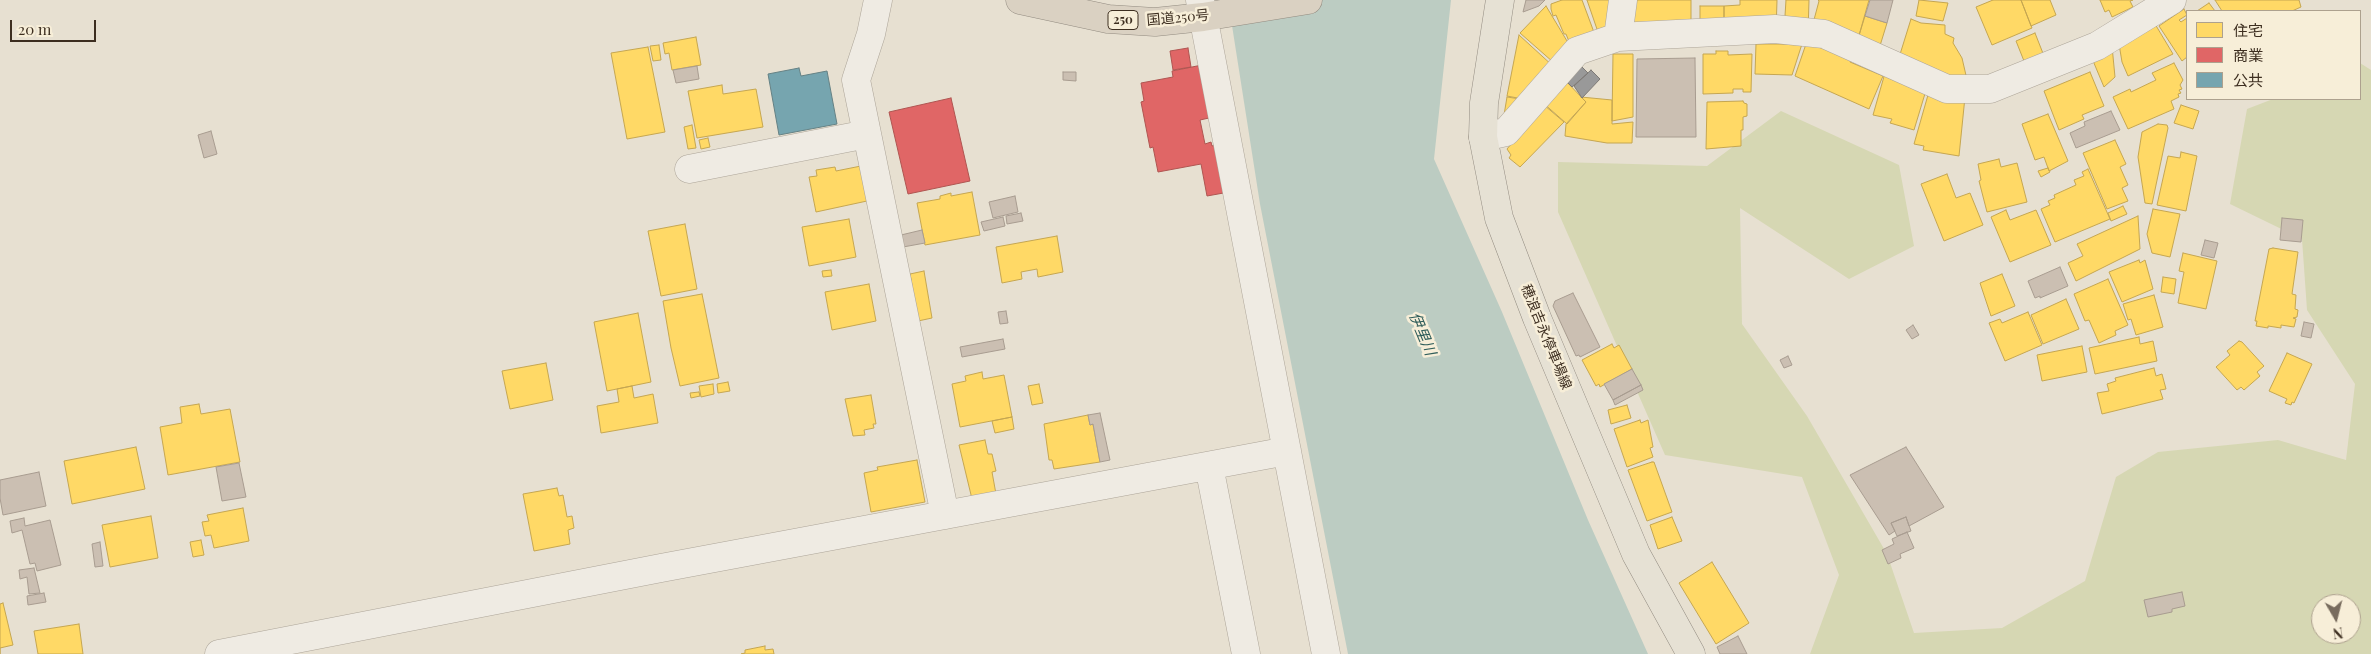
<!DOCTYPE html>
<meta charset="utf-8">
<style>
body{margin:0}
#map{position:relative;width:2371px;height:654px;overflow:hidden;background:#e7e0d1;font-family:"Playfair Display","Noto Sans JP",serif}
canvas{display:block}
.legend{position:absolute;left:2186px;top:10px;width:175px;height:90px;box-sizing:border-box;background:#f7eed8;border:1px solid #ada18e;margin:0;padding:6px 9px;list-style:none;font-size:15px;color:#3d2e20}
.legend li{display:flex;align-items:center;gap:10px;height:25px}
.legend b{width:25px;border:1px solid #ada18e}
.north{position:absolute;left:2311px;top:594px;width:50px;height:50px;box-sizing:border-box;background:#f7eed8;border:1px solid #ada18e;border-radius:50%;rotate:172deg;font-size:14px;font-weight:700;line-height:20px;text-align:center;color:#3d2e20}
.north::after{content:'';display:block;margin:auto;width:18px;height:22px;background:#786c5e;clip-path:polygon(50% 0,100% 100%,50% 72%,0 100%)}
.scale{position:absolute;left:10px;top:20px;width:86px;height:22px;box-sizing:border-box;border:2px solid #3d2e20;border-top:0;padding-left:6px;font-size:15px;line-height:18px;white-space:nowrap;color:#3d2e20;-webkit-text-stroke:4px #f7eed8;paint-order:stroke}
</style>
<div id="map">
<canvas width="2371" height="654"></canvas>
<ul class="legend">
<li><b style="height:14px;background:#ffd966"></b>住宅</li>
<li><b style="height:14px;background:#e06666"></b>商業</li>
<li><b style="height:14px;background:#76a5af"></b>公共</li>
</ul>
<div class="north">N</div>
<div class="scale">20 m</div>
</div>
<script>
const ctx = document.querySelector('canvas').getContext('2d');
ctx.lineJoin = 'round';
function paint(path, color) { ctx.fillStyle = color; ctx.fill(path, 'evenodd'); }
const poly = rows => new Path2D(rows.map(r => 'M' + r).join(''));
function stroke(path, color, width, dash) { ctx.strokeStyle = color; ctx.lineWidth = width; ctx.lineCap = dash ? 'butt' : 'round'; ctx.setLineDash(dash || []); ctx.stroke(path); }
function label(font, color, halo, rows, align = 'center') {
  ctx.font = font + ' "Playfair Display","Noto Sans JP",serif'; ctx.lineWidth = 5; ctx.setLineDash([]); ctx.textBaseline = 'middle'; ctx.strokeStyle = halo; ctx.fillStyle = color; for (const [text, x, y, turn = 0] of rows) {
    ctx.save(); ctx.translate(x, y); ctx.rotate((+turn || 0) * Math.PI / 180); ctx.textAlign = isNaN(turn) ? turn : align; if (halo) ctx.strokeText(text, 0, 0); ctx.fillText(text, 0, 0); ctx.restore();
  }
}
paint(poly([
 [2360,63,2371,70,2371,654,1810,654,1839,575,1802,477,1665,455,1558,212,1558,162,1707,166,1781,111,1899,165,1914,246,1849,279,1740,208,1742,324,1807,416,1887,554,1914,633,2002,628,2085,581,2116,477,2158,452,2278,440,2346,460,2355,384,2307,310,2302,239,2230,204,2247,109,2273,99,2360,99],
 [2321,604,2351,604,2351,634,2321,634]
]), '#d6d7b3');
paint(poly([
 [1228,0,1451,0,1434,159,1502,312,1588,520,1648,654,1348,654,1260,204]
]), '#bcccc2');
const homes = poly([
 [1562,0,1582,0,1595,35,1570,44,1566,34,1564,34,1556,15,1553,16,1551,9,1551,4,1562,0],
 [1587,0,1613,0,1607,30,1599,35,1587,0],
 [1632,0,1691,0,1691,34,1633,32,1632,0],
 [1740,0,1777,0,1776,32,1724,28,1724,6,1740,5,1740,0],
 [1786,0,1809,0,1808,33,1784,32,1786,0],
 [1869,0,1856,46,1811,31,1819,1,1818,0,1869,0],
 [1919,0,1948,3,1943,21,1916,16,1919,0],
 [1993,0,2021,0,2032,28,1992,45,1976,7,1993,0],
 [2021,0,2050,0,2056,15,2031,26,2021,0],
 [2100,0,2133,0,2130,1,2133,7,2112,17,2109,10,2105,12,2100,0],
 [2215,0,2299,0,2301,7,2292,11,2222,11,2215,0],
 [2209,3,2215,11,2197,11,2209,3],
 [1546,6,1570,46,1553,62,1520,33,1546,6],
 [1700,6,1724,6,1724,28,1700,29,1700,6],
 [2184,9,2187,15,2179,20,2181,22,2187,18,2187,57,2182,61,2159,26,2184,9],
 [1865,16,1887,23,1879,49,1857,42,1865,16],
 [1911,19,1921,23,1945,25,1945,34,1954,38,1953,43,1962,58,1968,84,1897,64,1911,19],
 [2155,24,2173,54,2128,76,2122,62,2119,44,2155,24],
 [2035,33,2046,61,2024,61,2016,41,2035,33],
 [1519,35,1554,67,1528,100,1507,96,1519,35],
 [696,37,701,65,672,70,669,53,665,54,663,43,696,37],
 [1756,44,1802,44,1792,75,1755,74,1756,44],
 [1806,44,1852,56,1850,62,1883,76,1869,109,1795,76,1806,44],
 [659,45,661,60,653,61,650,46,659,45],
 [2112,46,2115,77,2104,87,2091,56,2112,46],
 [648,47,665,132,627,139,611,53,648,47],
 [1716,51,1728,51,1728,55,1752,54,1751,92,1743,92,1743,89,1733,89,1733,93,1703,94,1703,54,1716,54,1716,51],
 [1613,54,1633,54,1633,117,1612,121,1613,54],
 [2174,63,2183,80,2180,85,2182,89,2179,90,2181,93,2178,94,2179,97,2171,101,2174,109,2128,129,2113,97,2130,89,2131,92,2156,80,2152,73,2174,63],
 [2090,72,2104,106,2082,115,2084,119,2059,130,2044,91,2090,72],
 [1885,73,1927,87,1914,130,1890,123,1892,119,1873,115,1885,73],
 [1563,78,1586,102,1567,124,1542,102,1563,78],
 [722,85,723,94,756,89,763,127,697,138,688,91,722,85],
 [1930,88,1965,97,1959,156,1923,150,1924,146,1914,144,1930,88],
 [1507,97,1527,100,1504,115,1507,97],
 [1581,97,1612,100,1612,124,1633,122,1632,143,1607,143,1565,136,1566,124,1586,102,1581,97],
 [1743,101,1744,103,1747,104,1747,116,1743,117,1743,130,1741,130,1741,146,1706,149,1707,102,1743,101],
 [1544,105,1564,122,1520,167,1509,158,1511,155,1507,149,1544,105],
 [2181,105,2199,111,2193,129,2174,123,2181,105],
 [2048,114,2068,161,2049,171,2044,157,2035,160,2022,124,2048,114],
 [2158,124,2167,125,2168,128,2152,204,2145,203,2138,157,2142,132,2158,124],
 [692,125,696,148,688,149,684,127,692,125],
 [708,138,710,147,701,149,699,140,708,138],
 [2115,140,2126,164,2120,167,2128,185,2122,188,2128,201,2107,209,2083,153,2115,140],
 [2181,152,2197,156,2186,211,2157,205,2168,156,2180,158,2181,152],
 [1999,159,2001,167,2017,163,2027,202,1987,212,1979,181,1981,180,1978,164,1999,159],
 [861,166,867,201,816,212,809,177,817,176,816,170,835,167,836,171,861,166],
 [2048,168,2050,172,2041,177,2038,171,2048,168],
 [2088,169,2110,219,2055,242,2041,209,2050,205,2048,201,2055,198,2054,195,2076,185,2074,180,2084,176,2082,172,2088,169],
 [1947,174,1956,198,1970,193,1983,225,1944,241,1921,184,1947,174],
 [972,192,980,235,925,245,917,203,940,199,940,196,951,193,951,196,972,192],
 [2123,206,2127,214,2111,221,2108,213,2123,206],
 [2153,209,2180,214,2170,257,2152,253,2147,234,2153,209],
 [2006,210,2010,220,2036,210,2051,245,2010,262,1991,217,2006,210],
 [2138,216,2140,249,2076,281,2068,263,2083,256,2077,244,2138,216],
 [849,219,856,257,809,266,802,227,849,219],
 [685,224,697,289,661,296,648,231,685,224],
 [1057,236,1063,272,1038,277,1037,269,1021,272,1022,279,1002,283,996,247,1057,236],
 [2273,248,2298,252,2292,294,2296,295,2295,309,2298,310,2297,317,2293,318,2296,319,2294,327,2281,325,2281,328,2268,326,2268,328,2256,326,2257,321,2255,321,2269,249,2273,248],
 [2183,253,2217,261,2206,309,2178,303,2184,272,2179,271,2183,253],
 [2139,260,2140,263,2145,260,2153,289,2122,302,2109,272,2139,260],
 [831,270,832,276,823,277,822,271,831,270],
 [924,271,932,318,918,321,910,274,924,271],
 [2002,274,2015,306,1991,316,1980,283,2002,274],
 [2163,277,2176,279,2174,294,2161,292,2163,277],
 [2108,279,2128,325,2115,331,2116,335,2099,343,2089,320,2085,321,2074,294,2108,279],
 [869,284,876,321,832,330,825,292,869,284],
 [702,294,719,378,680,386,671,348,663,301,702,294],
 [2154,295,2163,327,2136,335,2131,319,2128,320,2123,304,2154,295],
 [2066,299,2079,329,2043,344,2031,315,2066,299],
 [2028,312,2042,345,2005,361,1989,323,2000,319,2002,323,2028,312],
 [638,313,651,382,607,391,594,322,638,313],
 [2139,337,2140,344,2153,341,2157,361,2095,374,2089,348,2139,337],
 [2239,341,2242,342,2264,366,2257,372,2260,376,2244,390,2241,387,2237,390,2216,367,2230,355,2227,351,2239,341],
 [1612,344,1614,348,1619,345,1632,369,1600,387,1599,384,1596,386,1582,360,1612,344],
 [2082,346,2087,372,2042,381,2037,355,2082,346],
 [2287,353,2312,364,2294,403,2292,402,2291,405,2285,403,2287,399,2269,391,2287,353],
 [546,363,553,400,510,409,502,371,546,363],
 [2154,368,2156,376,2162,374,2166,389,2160,390,2163,399,2102,414,2097,393,2109,391,2107,384,2116,381,2115,378,2154,368],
 [982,372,983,379,1004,375,1012,417,960,427,952,384,966,381,965,376,982,372],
 [728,382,730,391,718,393,717,384,728,382],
 [713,384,714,394,701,397,699,386,713,384],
 [1039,384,1043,403,1032,405,1028,386,1039,384],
 [632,386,634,398,653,394,658,423,601,433,597,406,619,402,617,389,632,386],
 [699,392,700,396,691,398,690,393,699,392],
 [871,395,876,424,873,424,874,428,864,430,865,435,853,436,845,399,871,395],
 [199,404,201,414,230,409,240,462,168,475,160,427,182,423,180,407,199,404],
 [1627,405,1631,418,1611,424,1608,410,1627,405],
 [1088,415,1090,425,1093,424,1100,462,1054,469,1052,460,1049,460,1044,424,1088,415],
 [1012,417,1014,429,995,433,992,421,1012,417],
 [1640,420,1641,423,1648,420,1653,447,1650,448,1653,457,1627,467,1614,429,1640,420],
 [985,440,988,454,992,454,996,471,992,472,996,494,972,499,959,445,985,440],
 [136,447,145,489,72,504,64,461,136,447],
 [917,460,925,502,871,512,864,473,878,470,877,467,917,460],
 [1652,462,1654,462,1672,512,1647,521,1628,470,1652,462],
 [557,488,559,496,563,495,567,517,572,516,574,528,568,530,570,544,534,551,523,494,557,488],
 [243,508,249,541,214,548,211,535,205,536,202,522,209,521,207,515,243,508],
 [151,516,158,558,110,567,102,525,151,516],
 [1672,517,1682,541,1658,549,1650,525,1672,517],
 [201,540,204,555,193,557,190,542,201,540],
 [1712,562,1749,623,1716,644,1679,583,1712,562],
 [3,603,13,645,0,648,0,654,0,604,3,603],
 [79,624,83,654,38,654,34,631,79,624],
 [765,646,765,650,773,649,774,654,741,654,745,653,745,650,765,646]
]);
paint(homes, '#ffd966');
stroke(homes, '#c5a651', 1);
const shops = poly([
 [1188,48,1191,67,1173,70,1170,51,1188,48],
 [1202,65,1209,118,1200,120,1205,144,1211,142,1212,146,1215,145,1229,192,1207,196,1201,164,1158,172,1153,147,1150,148,1141,102,1144,101,1141,83,1173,77,1172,71,1202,65],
 [951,98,970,181,908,194,889,112,951,98]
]);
paint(shops, '#e06666');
stroke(shops, '#af5551', 1);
const public = poly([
 [799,68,801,76,827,71,837,124,779,135,768,74,799,68]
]);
paint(public, '#76a5af');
stroke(public, '#658184', 1);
const industry = poly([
 [1579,64,1588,73,1572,87,1563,78,1579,64],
 [1591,70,1600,79,1582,98,1574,86,1591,70]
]);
paint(industry, '#999');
stroke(industry, '#7d7975', 1);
const building = poly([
 [1526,0,1545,0,1539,6,1523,12,1526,0],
 [1870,0,1893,0,1887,23,1865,16,1870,0],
 [1695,58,1696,137,1636,137,1637,59,1695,58],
 [697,66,699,79,676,83,673,70,697,66],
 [1063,72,1076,72,1076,81,1063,80,1063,72],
 [2111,111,2120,130,2076,148,2070,133,2085,126,2084,122,2111,111],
 [211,131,217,154,204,158,198,135,211,131],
 [1015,196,1018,212,993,218,989,202,1015,196],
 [1021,213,1023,221,1007,224,1006,216,1021,213],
 [1003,217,1005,226,984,231,981,222,1003,217],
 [2282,218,2303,220,2301,242,2280,240,2282,218],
 [922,230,925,243,903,247,901,235,922,230],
 [2205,240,2218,243,2214,258,2201,255,2205,240],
 [2060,267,2068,286,2040,298,2040,296,2035,298,2028,281,2060,267],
 [1573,293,1600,347,1580,357,1579,355,1576,356,1553,306,1555,301,1573,293],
 [1006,311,1008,323,1000,324,998,312,1006,311],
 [2304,322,2314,324,2311,338,2301,336,2304,322],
 [1913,325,1919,335,1912,339,1906,330,1913,325],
 [1003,339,1005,349,962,357,960,347,1003,339],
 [1788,356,1792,365,1784,368,1780,360,1788,356],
 [1632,369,1641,385,1613,400,1604,384,1632,369],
 [1641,385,1643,390,1615,405,1613,400,1641,385],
 [1100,413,1110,460,1100,462,1093,424,1090,425,1088,415,1100,413],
 [1906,447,1944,507,1909,526,1906,517,1891,523,1895,531,1889,535,1850,475,1906,447],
 [239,463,246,497,222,501,216,467,239,463],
 [39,472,46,506,3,515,0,498,0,480,39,472],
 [1906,517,1911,531,1897,536,1891,523,1906,517],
 [24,518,25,526,50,520,61,565,37,571,35,563,30,564,22,530,12,533,10,521,24,518],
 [1907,532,1914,548,1900,554,1901,558,1888,564,1882,550,1894,544,1892,539,1907,532],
 [100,542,103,566,95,567,92,544,100,542],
 [34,568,40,593,29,594,27,577,20,579,19,570,34,568],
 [2182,592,2185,606,2172,609,2172,612,2148,617,2144,600,2182,592],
 [44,593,46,602,28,605,27,596,44,593],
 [1738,636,1747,654,1720,654,1717,647,1738,636]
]);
paint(building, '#cbbfb2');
stroke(building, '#a89c90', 1);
const minor = poly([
 [878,0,871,34,856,80,945,515],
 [1200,0,1326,654],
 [1618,37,1623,0],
 [1483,137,1506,132,1577,51,1618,37,1775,29,1824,34,1947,89,1990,89,2097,46,2172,0],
 [689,169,867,134],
 [1209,466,1246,654],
 [219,654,661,568,1287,451]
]);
const major = poly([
 [1500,0,1484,103,1483,137,1499,218,1537,318,1636,554,1691,654]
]);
const highway = poly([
 [1020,0,1108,19,1155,22,1203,17,1308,0]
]);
stroke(minor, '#ada599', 29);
stroke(major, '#928b80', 29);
stroke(highway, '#928b80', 29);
stroke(minor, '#efebe3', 28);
stroke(major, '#e6e1d4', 28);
stroke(highway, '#dad1c2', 28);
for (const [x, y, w] of [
 [1123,20,30]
]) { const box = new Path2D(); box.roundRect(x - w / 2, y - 9.5, w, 19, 4); ctx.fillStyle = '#f7eed8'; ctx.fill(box); stroke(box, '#3d2e20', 1); }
label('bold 12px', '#3d2e20', null, [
 ["250",1123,20]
]);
label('14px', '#3d2e20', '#f7eed8', [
 ["国道250号",1178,18,-5],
 ["穂浪吉永停車場線",1546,337,68]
]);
label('italic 15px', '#2f5d5a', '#f7eed8', [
 ["伊里川",1422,334,67]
]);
</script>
